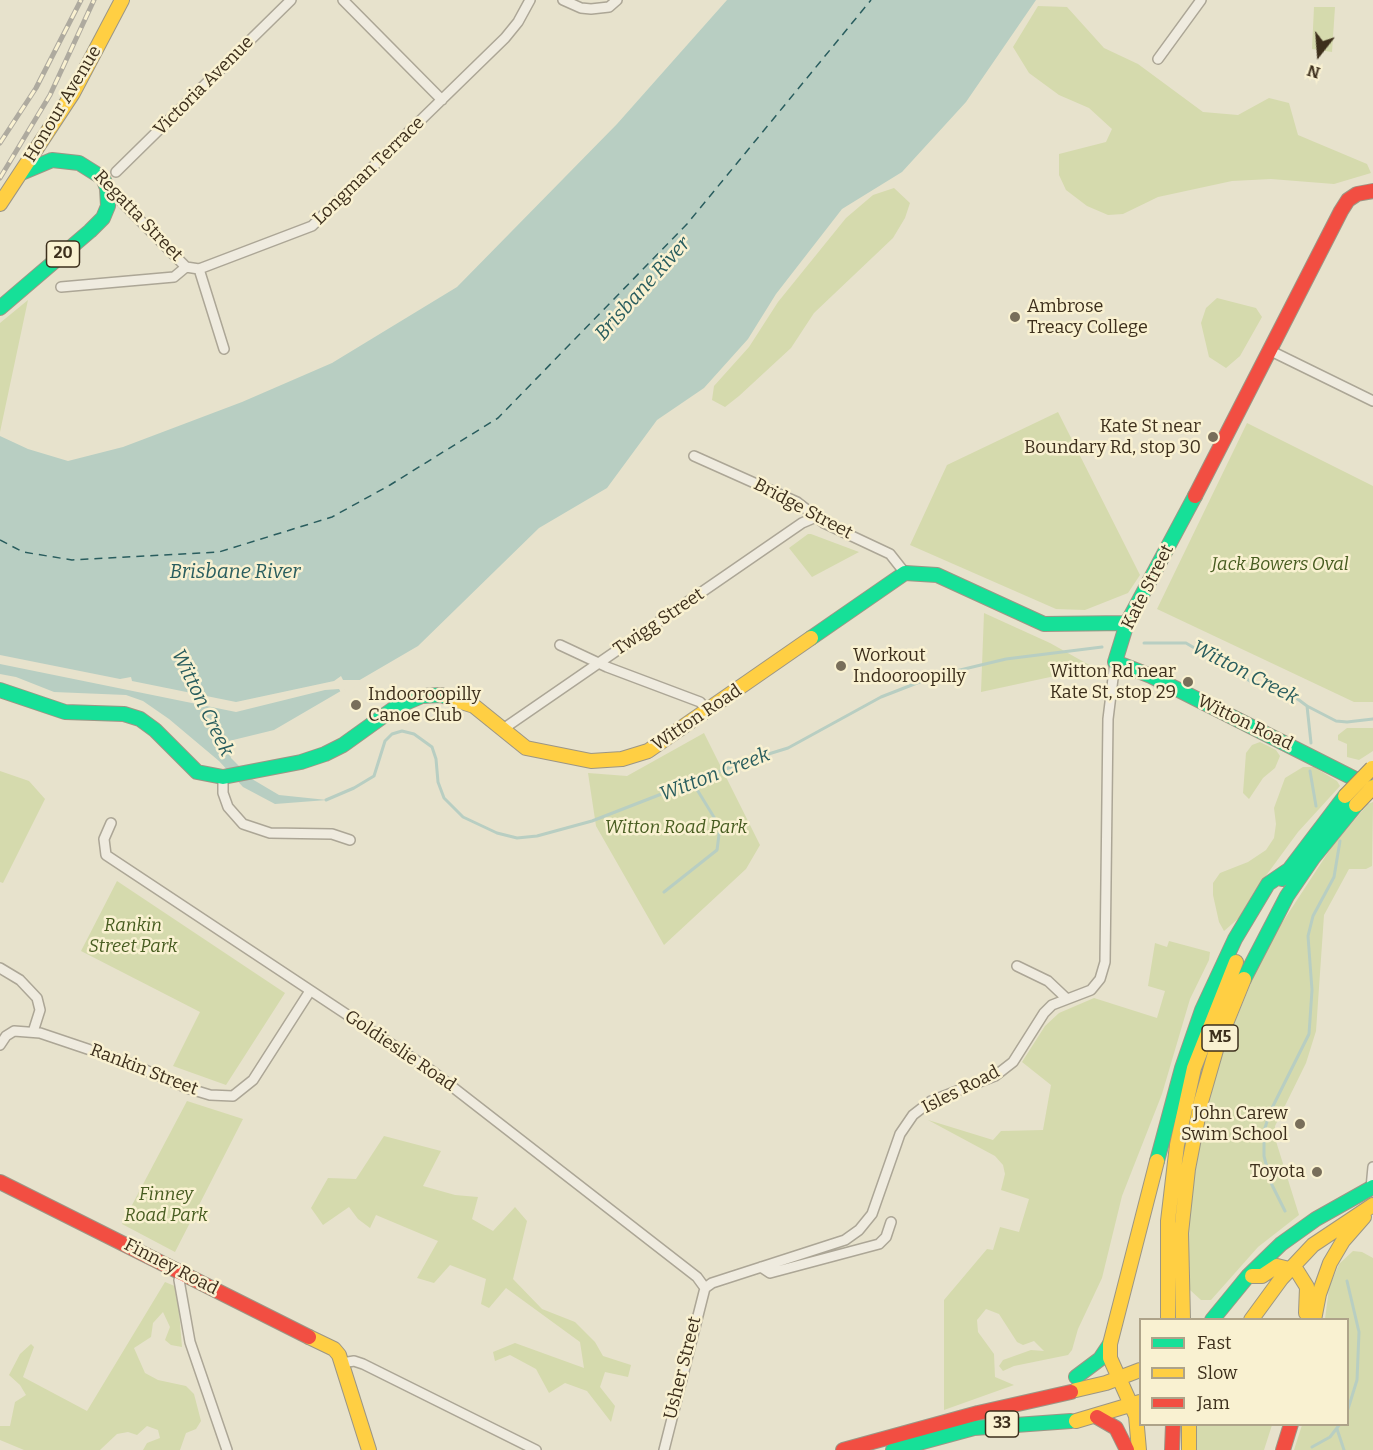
<!DOCTYPE html>
<style>
body{margin:0}
#map{position:relative;width:1373px;height:1450px;overflow:hidden;background:#e7e2cc;font-family:Bitter,serif}
canvas{display:block}
.legend{position:absolute;left:1139px;top:1318px;width:210px;height:108px;box-sizing:border-box;background:#f9f1d1;border:2px solid #aea389;margin:0;padding:8px 10px;list-style:none;font-size:18px;color:#3d2f1c}
.legend li{display:flex;align-items:center;gap:12px;height:30px}
.legend b{width:30px;border:2px solid #aea389}
.north{position:absolute;left:1289px;top:24px;width:60px;height:60px;-webkit-text-stroke:4px #f9f1d1;paint-order:stroke;rotate:197deg;font-size:16px;font-weight:700;line-height:24px;text-align:center;color:#3d2f1c}
.north::after{content:'';display:block;margin:auto;width:21px;height:27px;background:#3d2f1c;clip-path:polygon(50% 0,100% 100%,50% 72%,0 100%)}
</style>
<div id="map">
<canvas width="1373" height="1450"></canvas>
<ul class="legend">
<li><b style="height:8px;background:#16e098"></b>Fast</li>
<li><b style="height:8px;background:#ffcf43"></b>Slow</li>
<li><b style="height:8px;background:#f24e42"></b>Jam</li>
</ul>
<div class="north">N</div>
</div>
<script>
const ctx = document.querySelector('canvas').getContext('2d');
ctx.lineJoin = 'round';
function paint(path, color) { ctx.fillStyle = color; ctx.fill(path, 'evenodd'); }
const poly = rows => new Path2D(rows.map(r => 'M' + r).join(''));
function stroke(path, color, width, dash) { ctx.strokeStyle = color; ctx.lineWidth = width; ctx.lineCap = dash ? 'butt' : 'round'; ctx.setLineDash(dash || []); ctx.stroke(path); }
function label(font, color, halo, rows, align = 'center') {
  ctx.font = font + ' Bitter,serif'; ctx.lineWidth = 5; ctx.setLineDash([]); ctx.textBaseline = 'middle'; ctx.strokeStyle = halo; ctx.fillStyle = color; for (const [text, x, y, turn = 0] of rows) {
    ctx.save(); ctx.translate(x, y); ctx.rotate((+turn || 0) * Math.PI / 180); ctx.textAlign = isNaN(turn) ? turn : align; if (halo) ctx.strokeText(text, 0, 0); ctx.fillText(text, 0, 0); ctx.restore();
  }
}
paint(poly([
 [1038,6,1067,7,1104,48,1138,64,1203,112,1238,115,1269,98,1289,103,1298,135,1367,164,1371,173,1334,184,1271,179,1232,181,1158,197,1123,214,1108,215,1087,206,1066,190,1059,175,1059,154,1106,142,1112,129,1089,108,1059,95,1029,73,1013,47],
 [1314,7,1335,7,1332,52,1312,49],
 [894,188,910,203,905,218,893,238,814,313,791,348,739,396,725,407,712,400,714,386,749,347,778,302,846,218,873,195],
 [1217,298,1256,308,1262,317,1240,356,1226,368,1209,357,1201,323,1206,308],
 [28,300,0,432,0,323],
 [1058,412,1140,575,1128,593,1085,610,1056,609,910,545,947,465],
 [1247,423,1373,486,1373,702,1354,702,1157,609],
 [808,534,811,534,859,552,812,577,789,548],
 [984,613,1050,643,1100,671,1078,671,981,692],
 [1347,728,1373,728,1373,751,1359,760,1347,757,1347,744,1338,740,1338,735],
 [704,733,760,845,746,869,664,945,596,826,588,773,627,776],
 [1260,742,1276,750,1280,756,1275,768,1263,778,1249,799,1243,793,1246,753,1252,745],
 [1303,767,1314,767,1337,781,1340,786,1298,832,1254,892,1239,918,1224,931,1219,922,1213,895,1213,883,1220,873,1248,862,1266,850,1274,838,1276,824,1274,808,1285,778],
 [0,771,29,781,45,799,3,883,0,882],
 [1373,802,1372,866,1366,869,1349,869,1324,915,1316,1031,1306,1063,1275,1126,1275,1138,1299,1215,1258,1247,1211,1300,1201,1300,1190,1290,1188,1236,1193,1184,1204,1124,1221,1055,1259,964,1280,926,1331,848,1368,804],
 [117,881,285,993,226,1085,173,1066,200,1012,81,951],
 [1169,941,1210,952,1209,960,1190,999,1162,1094,1122,1196,1102,1278,1078,1329,1072,1350,1068,1355,1014,1366,1003,1371,999,1366,1003,1360,1031,1350,1044,1351,1034,1341,1023,1345,1017,1342,999,1314,986,1309,977,1320,978,1332,994,1354,995,1377,1014,1385,944,1410,944,1300,987,1249,993,1250,1000,1227,1019,1232,1029,1199,1001,1190,1005,1174,1003,1165,995,1156,928,1120,993,1140,1001,1131,1043,1130,1051,1085,1022,1062,1045,1026,1059,1013,1094,998,1157,1018,1165,991,1148,986,1155,943,1167,947],
 [187,1101,243,1119,175,1252,122,1224],
 [384,1136,441,1151,423,1186,455,1195,478,1197,472,1219,493,1231,515,1207,527,1221,513,1279,542,1309,575,1322,595,1342,603,1356,631,1365,628,1377,605,1372,600,1387,615,1406,611,1422,587,1391,565,1383,549,1393,536,1369,510,1355,495,1361,493,1352,515,1343,584,1368,580,1342,506,1288,489,1308,481,1304,486,1279,450,1265,434,1283,417,1278,438,1241,376,1215,370,1228,358,1219,349,1207,323,1225,311,1208,328,1178,356,1179],
 [1353,1251,1362,1252,1373,1258,1373,1450,1294,1450,1302,1425,1348,1424,1348,1320,1325,1319,1329,1288,1339,1264],
 [165,1282,177,1287,182,1347,171,1345,165,1340,170,1327,163,1312,153,1323,151,1337,134,1348,145,1373,158,1380,186,1386,194,1394,201,1421,196,1429,186,1433,180,1450,143,1450,147,1443,160,1438,158,1430,147,1426,137,1435,128,1432,117,1434,100,1450,24,1450,0,1440,0,1426,10,1426,15,1402,26,1395,20,1385,9,1375,20,1354,31,1344,34,1347,23,1377,87,1411],
 [1195,1425,1272,1425,1264,1450,1196,1450]
]), '#d5daad');
paint(poly([
 [727,0,1036,0,966,102,902,172,842,209,776,294,748,339,704,388,657,420,607,488,539,528,418,646,274,730,229,741,228,747,231,758,252,779,279,795,327,800,275,804,243,787,219,761,169,719,143,701,126,695,54,692,16,677,0,674,0,436,28,449,68,461,123,447,242,402,332,363,457,287,617,124]
]), '#b8cec2');
paint(poly([
 [0,655,120,679,131,677,132,681,236,702,334,681,341,676,343,680,367,680,351,689,344,689,346,692,342,694,339,689,325,690,236,712,0,664]
]), '#e7e2cc');
stroke(poly([
 [1144,643,1186,643,1250,681,1291,694,1307,706,1311,743],
 [1307,706,1336,721,1347,722,1373,719],
 [1310,771,1316,806],
 [326,800,354,788,374,776,385,741,392,734,402,731,414,734,432,747,436,759,438,782,444,798,463,817,497,833,517,838,537,836,592,821,749,760,788,748,881,697,935,676,1006,659,1102,647],
 [664,892,717,850,720,827,693,783],
 [1285,1211,1271,1183,1264,1156,1264,1131,1270,1112,1309,1034,1312,990,1308,936,1313,916,1334,877,1340,841],
 [1347,1281,1359,1332,1357,1380,1348,1409],
 [1337,1429,1344,1450],
 [1312,1447,1330,1437,1340,1424]
]), '#b8cec2', 3);
stroke(poly([
 [0,540,23,552,72,560,219,552,332,517,390,485,498,418,687,224,871,0]
]), '#295d5e', 1.5, [8, 6]);
const street = poly([
 [343,0,442,100],
 [563,0,581,8,591,9,609,7,617,0],
 [1158,59,1201,0],
 [116,172,291,0],
 [108,191,119,199,186,267],
 [199,269,224,349],
 [61,287,174,277,186,267,199,269,312,226,505,38,518,22,530,0],
 [1271,351,1373,401],
 [694,456,797,502,824,523,890,554,905,573],
 [560,645,607,667,700,702,708,711],
 [503,729,802,523,816,517],
 [223,777,223,793,228,807,243,824,270,833,332,834,350,840],
 [111,823,104,839,106,855,432,1071,697,1277,705,1288],
 [1017,966,1048,981,1066,998],
 [0,968,20,980,37,998,40,1010,33,1032],
 [0,1045,6,1036,14,1031,40,1033,129,1063,187,1088,210,1095,233,1096,253,1080,310,991],
 [1371,1188,1373,1167],
 [761,1267,770,1273,879,1244,886,1237,891,1222],
 [185,1274,179,1280,190,1342,227,1450],
 [705,1288,712,1283,845,1240,859,1230,872,1214,900,1134,913,1115,931,1101,995,1076,1013,1062,1044,1013,1052,1005,1091,990,1100,979,1105,962,1108,719,1115,662],
 [342,1363,354,1361,363,1364,536,1450],
 [664,1450,705,1288]
]);
const fast = poly([
 [0,308,90,231,103,218,108,206,107,188,103,178,79,163,52,160,21,173],
 [1195,496,1127,623,1115,662,1151,676,1367,785],
 [811,638,905,573,937,575,1044,624,1127,623],
 [0,690,65,712,124,714,140,719,155,730,197,772,223,777,301,762,325,754,343,745,396,707,422,696,441,695,449,698],
 [1282,879,1345,796],
 [1244,979,1287,896,1313,858,1356,805],
 [1157,1161,1182,1068,1202,1010,1235,939,1268,884,1287,871],
 [1212,1320,1248,1276,1281,1244,1316,1219,1373,1187],
 [1076,1377,1100,1359,1110,1344],
 [893,1450,974,1428,1071,1421]
]);
const slow = poly([
 [0,204,73,93,122,0],
 [449,698,474,706,526,748,591,761,622,759,648,751,811,638],
 [1252,1276,1262,1276,1277,1266,1297,1271,1307,1287,1306,1313],
 [1168,1320,1168,1221,1177,1145,1194,1068,1236,962],
 [1183,1320,1181,1233,1188,1169,1201,1102,1218,1043,1244,979],
 [1251,1320,1281,1279,1313,1245,1373,1205],
 [1314,1320,1319,1294,1330,1263,1343,1241,1364,1217],
 [309,1337,334,1349,339,1355,369,1450],
 [1076,1390,1106,1383,1140,1370],
 [1076,1421,1140,1402],
 [1189,1424,1189,1450],
 [1139,1450,1136,1416,1110,1358,1110,1344,1157,1161]
]);
const jam = poly([
 [1195,496,1341,211,1348,200,1357,194,1373,191],
 [0,1182,309,1337],
 [1097,1417,1116,1428,1127,1450],
 [843,1450,978,1413,1071,1392],
 [1172,1450,1173,1424],
 [1283,1450,1291,1424]
]);
stroke(street, '#aca696', 12);
stroke(fast, '#9c9685', 16);
stroke(slow, '#9c9685', 16);
stroke(jam, '#9c9685', 16);
stroke(street, '#efebdf', 9);
stroke(fast, '#16e098', 14);
stroke(slow, '#ffcf43', 14);
stroke(jam, '#f24e42', 14);
const rail = poly([
 [0,143,36,88,81,0],
 [0,178,50,95,94,0]
]);
stroke(rail, '#aeaa9f', 5);
stroke(rail, '#f9f1d1', 3, [9]);
const slowBridge = poly([
 [1345,796,1372,768],
 [1356,805,1373,787]
]);
stroke(slowBridge, '#928b7c', 16, []);
stroke(slowBridge, '#ffcf43', 14);
for (const [x, y, r, color] of [
 [1015,317,6,"#786e5a"],
 [1213,437,6,"#786e5a"],
 [841,666,6,"#786e5a"],
 [1188,682,6,"#786e5a"],
 [356,705,6,"#786e5a"],
 [1300,1124,6,"#786e5a"],
 [1317,1172,6,"#786e5a"]
]) { const dot = new Path2D(); dot.arc(x, y, r, 0, 2 * Math.PI); ctx.fillStyle = color; ctx.fill(dot); stroke(dot, '#f9f1d1', 2); }
for (const [x, y, w] of [
 [63,254,33],
 [1220,1038,36],
 [1002,1424,33]
]) { const box = new Path2D(); box.roundRect(x - w / 2, y - 13, w, 26, 4.5); ctx.fillStyle = '#f9f1d1'; ctx.fill(box); stroke(box, '#3d2f1c', 1.5); }
label('bold 16px', '#3d2f1c', null, [
 ["20",63,254],
 ["M5",1220,1038],
 ["33",1002,1424]
]);
label('18px', '#3d2f1c', '#f9f1d1', [
 ["Victoria Avenue",204,86,-45],
 ["Honour Avenue",63,104,-59],
 ["Longman Terrace",369,171,-44],
 ["Regatta Street",138,216,46],
 ["Bridge Street",803,509,28],
 ["Kate Street",1148,587,-63],
 ["Twigg Street",659,622,-34],
 ["Witton Road",697,718,-34],
 ["Witton Road",1245,723,26],
 ["Goldieslie Road",400,1051,34],
 ["Rankin Street",144,1070,21],
 ["Isles Road",961,1090,-27],
 ["Finney Road",171,1267,27],
 ["Usher Street",683,1368,-76]
]);
label('18px', '#3d2f1c', '#f9f1d1', [
 ["Ambrose",1027,307,"left"],
 ["Treacy College",1027,328,"left"],
 ["Kate St near",1201,427],
 ["Boundary Rd, stop 30",1201,448],
 ["Workout",853,656,"left"],
 ["Indooroopilly",853,677,"left"],
 ["Witton Rd near",1176,672],
 ["Kate St, stop 29",1176,693],
 ["Indooroopilly",368,695,"left"],
 ["Canoe Club",368,716,"left"],
 ["John Carew",1288,1114],
 ["Swim School",1288,1135],
 ["Toyota",1305,1172]
], 'right');
label('italic 18px', '#475c20', '#f9f1d1', [
 ["Jack Bowers Oval",1280,565],
 ["Witton Road Park",676,828],
 ["Rankin",133,926],
 ["Street Park",133,947],
 ["Finney",166,1195],
 ["Road Park",166,1216]
]);
label('italic 20px', '#295d5e', '#f9f1d1', [
 ["Brisbane River",643,289,-48],
 ["Brisbane River",235,572],
 ["Witton Creek",1245,673,27],
 ["Witton Creek",202,703,64],
 ["Witton Creek",715,775,-21]
]);
</script>
